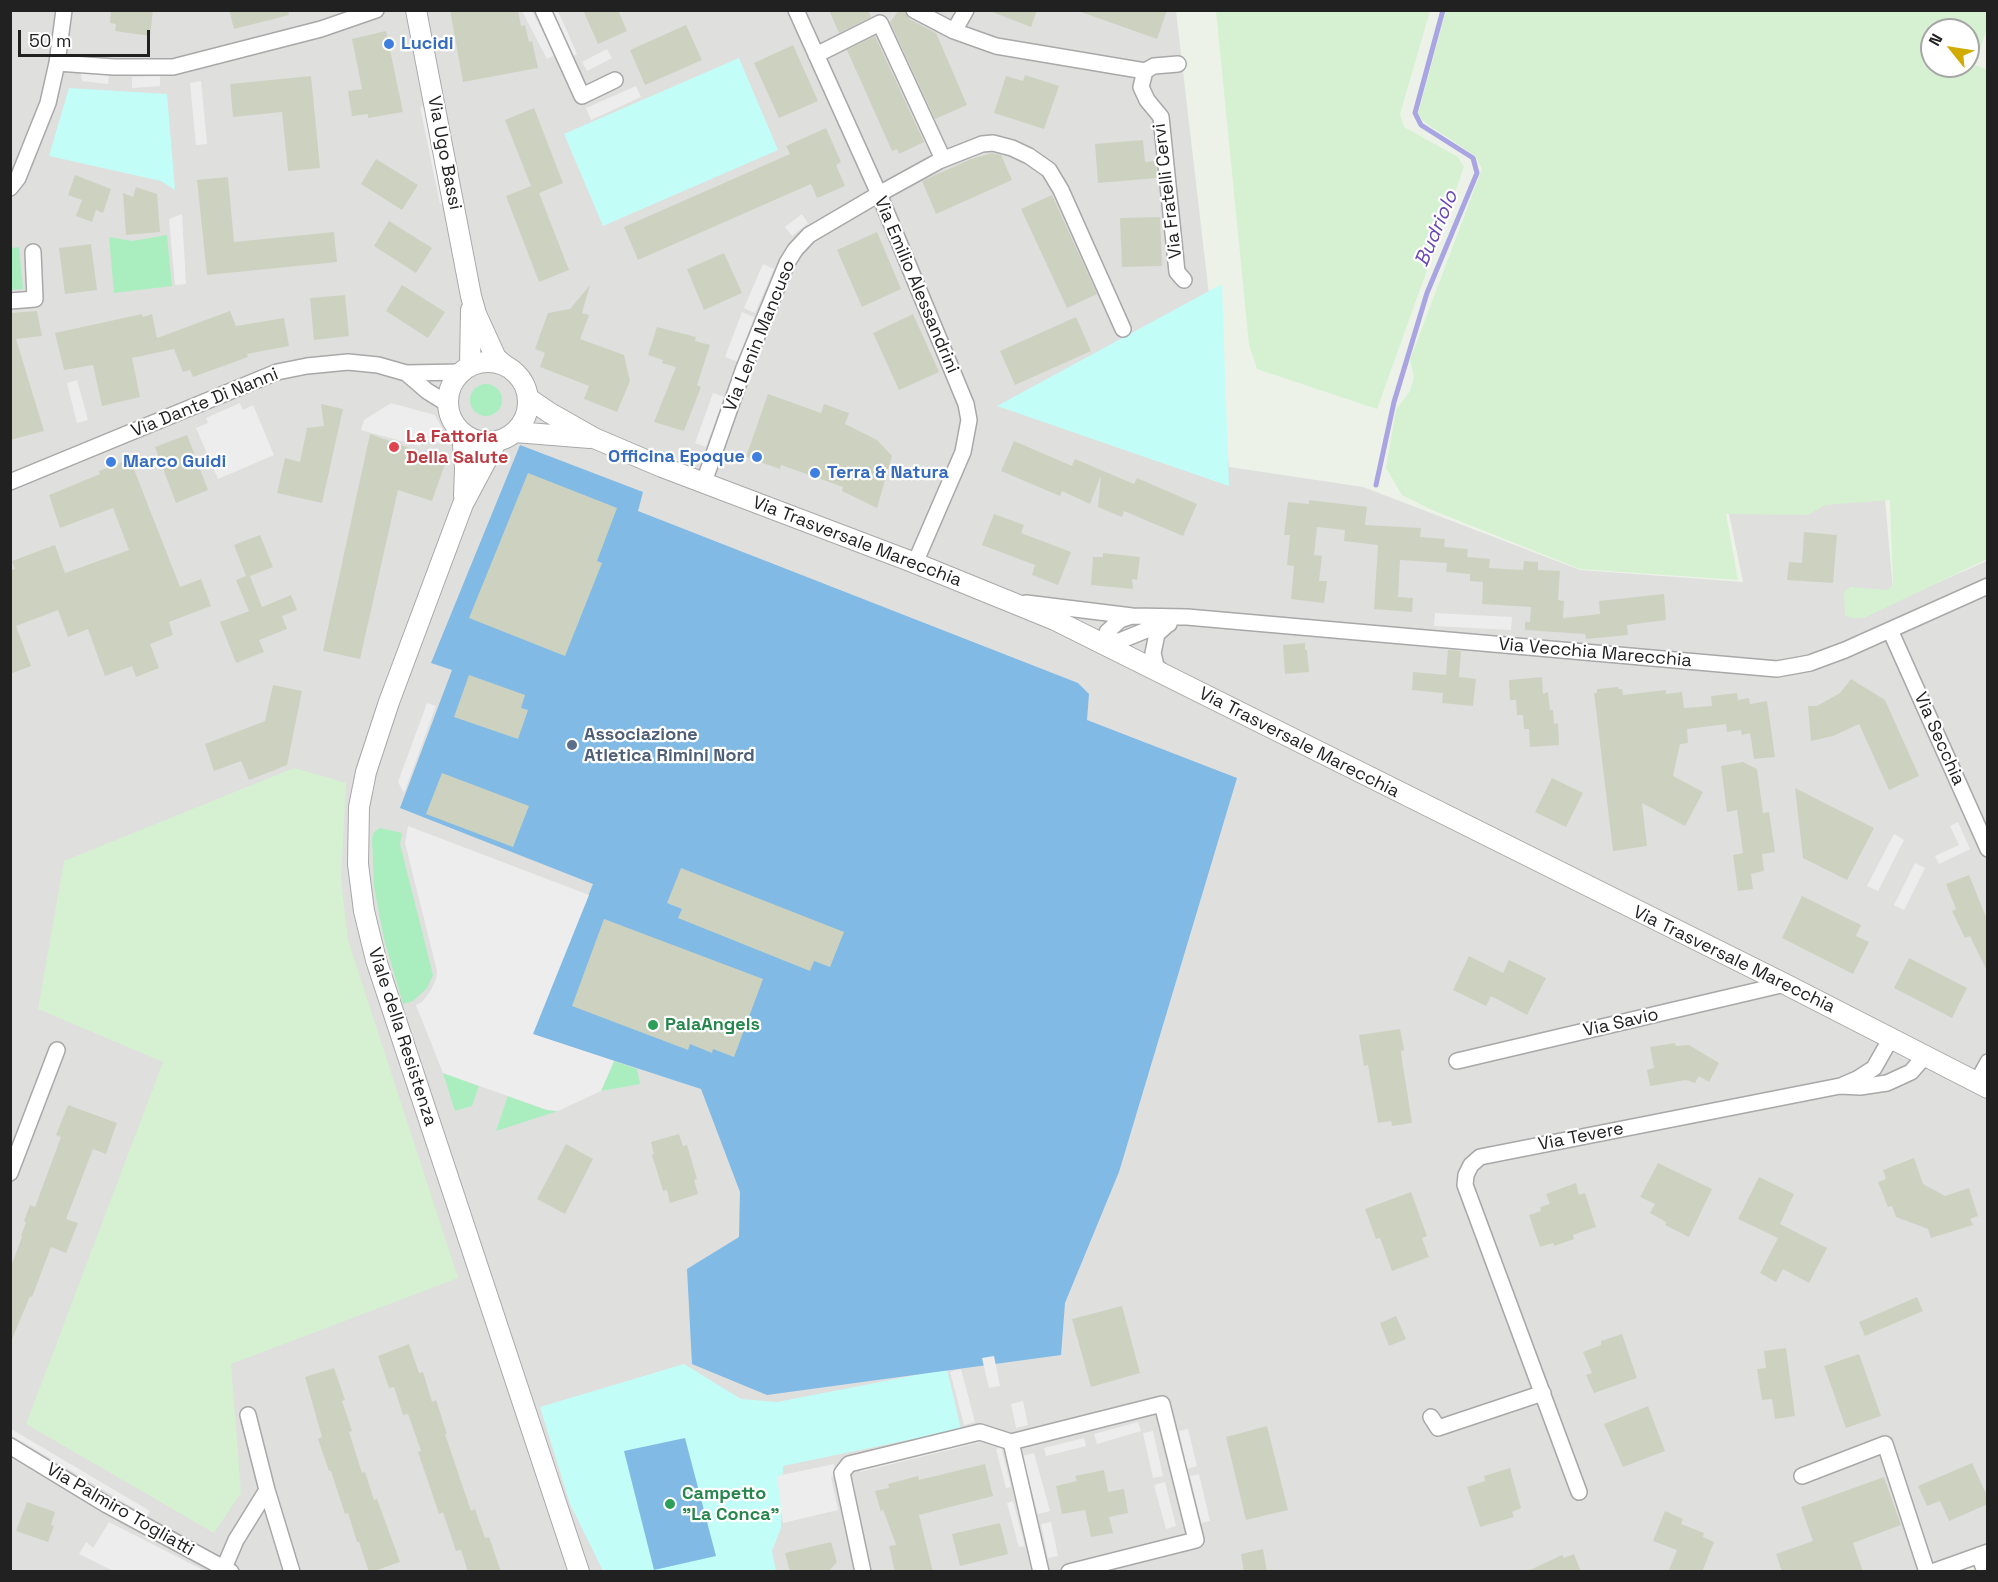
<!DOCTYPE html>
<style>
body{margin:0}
#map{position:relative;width:1998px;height:1582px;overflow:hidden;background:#ecf2e7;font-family:"Space Grotesk",sans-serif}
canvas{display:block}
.frame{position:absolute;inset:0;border:12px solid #212121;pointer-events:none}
.north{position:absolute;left:1920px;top:18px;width:60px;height:60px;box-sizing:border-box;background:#fff;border:2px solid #a6a6a6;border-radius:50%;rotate:300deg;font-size:16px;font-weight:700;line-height:24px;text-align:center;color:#212121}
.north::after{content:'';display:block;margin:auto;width:21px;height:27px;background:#d2ab00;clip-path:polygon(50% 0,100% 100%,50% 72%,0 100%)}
.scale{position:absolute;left:18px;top:30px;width:132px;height:27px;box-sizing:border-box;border:3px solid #212121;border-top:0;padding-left:8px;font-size:18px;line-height:21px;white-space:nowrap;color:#212121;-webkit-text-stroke:4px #fff;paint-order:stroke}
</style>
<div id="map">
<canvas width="1998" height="1582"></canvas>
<div class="frame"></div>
<div class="north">N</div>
<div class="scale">50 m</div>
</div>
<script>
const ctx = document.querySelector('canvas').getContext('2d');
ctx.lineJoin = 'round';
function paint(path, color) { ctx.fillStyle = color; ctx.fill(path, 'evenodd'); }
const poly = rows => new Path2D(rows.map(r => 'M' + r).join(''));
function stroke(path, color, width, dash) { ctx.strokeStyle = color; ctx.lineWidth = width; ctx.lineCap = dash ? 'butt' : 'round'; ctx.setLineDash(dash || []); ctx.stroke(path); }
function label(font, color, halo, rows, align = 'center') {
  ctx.font = font + ' "Space Grotesk",sans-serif'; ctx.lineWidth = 4.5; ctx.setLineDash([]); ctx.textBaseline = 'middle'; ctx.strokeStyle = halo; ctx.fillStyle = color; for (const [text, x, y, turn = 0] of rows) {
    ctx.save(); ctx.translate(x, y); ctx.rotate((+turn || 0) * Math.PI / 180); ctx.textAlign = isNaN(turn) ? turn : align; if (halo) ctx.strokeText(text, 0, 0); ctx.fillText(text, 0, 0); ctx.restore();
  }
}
paint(poly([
 [11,11,1176,11,1229,467,1363,487,1580,570,1743,582,1728,509,1885,499,1894,602,1987,561,1987,1558,1953,1572,11,1572]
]), '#dfdfde');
paint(poly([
 [1216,11,1430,11,1400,114,1404,127,1458,157,1464,167,1377,409,1257,369,1249,344],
 [1446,11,1987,11,1987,28,1975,65,1988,70,1987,559,1864,618,1852,618,1845,616,1844,592,1850,587,1888,590,1893,584,1890,500,1825,505,1808,515,1726,514,1738,580,1580,569,1432,510,1402,495,1386,468,1396,410,1410,391,1414,377,1410,360,1482,169,1475,156,1423,121,1418,114],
 [1932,30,1968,30,1968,66,1932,66],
 [294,768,346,783,341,880,348,940,458,1278,231,1364,241,1493,214,1533,26,1424,163,1062,38,1009,64,861]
]), '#d5f1d1');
paint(poly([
 [167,235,172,286,114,293,109,237,132,241],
 [19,247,23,289,11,290,11,248],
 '470 400a16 16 0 1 1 32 0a16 16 0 1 1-32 0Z',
 [380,828,402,833,400,844,433,975,427,988,413,1001,403,1004,384,939,374,887,372,839,373,833],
 [614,1061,637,1069,640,1084,601,1091],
 [443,1073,479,1086,472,1106,455,1111],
 [508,1096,547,1110,558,1111,496,1131]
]), '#aaeec0');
paint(poly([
 [739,58,778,150,603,226,564,134],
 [69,88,167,94,175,190,161,181,49,156],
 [1222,284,1229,486,997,406],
 [684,1364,741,1399,777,1402,947,1369,961,1429,783,1466,781,1528,772,1551,776,1571,603,1571,570,1504,540,1407]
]), '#c3fdf7');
paint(poly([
 [520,445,643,492,638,511,1078,683,1089,694,1087,720,1237,778,1119,1172,1065,1303,1061,1355,767,1395,692,1364,687,1269,739,1237,740,1192,701,1089,532,1034,593,884,400,808,452,670,431,663],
 [685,1438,716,1556,654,1570,624,1451]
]), '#81bae5');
paint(poly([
 [522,11,532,11,555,55,547,59],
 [546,11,558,11,577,54,568,58],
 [607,49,612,58,587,71,582,62],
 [80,70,109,74,108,84,82,81],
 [160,76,160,86,132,88,132,77],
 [201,81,207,144,196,145,190,83],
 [636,86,641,97,591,120,586,108],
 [426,106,446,203,440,204,420,107],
 [182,214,186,284,175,285,169,219],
 [802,214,808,223,792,236,785,227],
 [763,264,774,269,755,313,744,308],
 [742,312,754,317,738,362,725,357],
 [77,380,88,420,77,423,67,383],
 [713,393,724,397,706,447,695,443],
 [240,403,243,410,253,405,274,455,218,479,196,428,208,423,206,418],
 [391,403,435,415,444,432,441,444,422,439,420,446,361,430,364,420],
 [1435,613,1512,617,1511,630,1434,626],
 [427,703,436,706,404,793,398,782],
 [1958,822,1970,849,1939,864,1935,856,1959,845,1950,826],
 [408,826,589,895,533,1034,614,1061,601,1091,558,1111,547,1110,443,1073,416,1005,422,1002,431,990,436,979,437,971,405,843],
 [1894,834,1904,840,1878,891,1867,886],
 [1915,863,1925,868,1904,910,1894,905],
 [994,1356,1000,1386,989,1388,982,1358],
 [961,1369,975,1422,964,1425,950,1372],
 [1023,1401,1028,1425,1016,1428,1011,1404],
 [1138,1422,1141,1431,1097,1444,1094,1434],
 [11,1429,150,1511,147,1516,11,1435],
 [1188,1429,1197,1466,1187,1469,1179,1431],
 [1153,1431,1163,1476,1153,1478,1143,1433],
 [980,1437,981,1442,860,1472,859,1468],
 [1084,1438,1086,1446,1046,1456,1044,1448],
 [1001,1447,1011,1487,1006,1488,996,1449],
 [1034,1453,1050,1511,1038,1514,1022,1456],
 [834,1464,836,1476,831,1477,838,1510,783,1523,777,1476],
 [1199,1474,1210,1521,1201,1523,1190,1476],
 [1165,1482,1176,1526,1166,1529,1154,1485],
 [1013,1501,1025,1546,1019,1547,1007,1503],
 [109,1522,205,1571,113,1571,79,1554,86,1542,93,1548],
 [1051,1522,1058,1556,1048,1558,1041,1524]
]), '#ededed');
stroke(poly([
 [1376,485,1394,402,1427,293,1477,173,1473,158,1421,125,1415,113,1443,10]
]), '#a8a5e2', 5);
paint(poly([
 [111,10,153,10,150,36,115,31,116,24,110,23],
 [229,10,288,10,289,15,234,29],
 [450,10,518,10,521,26,525,25,529,42,532,41,538,68,463,82],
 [583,10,618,10,627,31,598,44],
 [829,10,868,10,871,17,839,33],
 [899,10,905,12,909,19,936,33,967,105,935,119,890,22],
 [992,10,1037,10,1031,27,992,12],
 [1081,10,1167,10,1157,39,1081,12],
 [686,25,702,60,645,85,630,50],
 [386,31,403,112,368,118,368,114,352,116,348,91,362,89,352,39],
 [875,36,924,142,899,154,897,149,892,151,847,50],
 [793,45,818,101,779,118,754,63],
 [1025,75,1059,86,1044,129,994,113,1006,76,1023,81],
 [311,76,320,168,288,171,282,112,233,117,230,84],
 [534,108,563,183,539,193,569,270,539,282,506,196,531,186,505,120],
 [826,128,841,162,836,165,845,186,817,198,811,184,638,260,624,227,790,154,786,146],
 [1143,140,1145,162,1156,161,1157,178,1098,183,1095,144],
 [992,153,1001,155,1012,180,936,214,922,181,971,159],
 [376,159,418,185,402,210,361,184],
 [75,175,111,189,103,213,96,210,92,222,76,216,82,200,68,195],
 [228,177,234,242,334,232,337,262,207,275,197,180],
 [136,187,157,194,160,232,126,235,123,193,133,197],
 [1052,195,1097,294,1067,308,1021,209],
 [1160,217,1162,266,1122,267,1120,218],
 [389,221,432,248,416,273,374,246],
 [877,232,901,289,862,307,837,250],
 [91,244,97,290,65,294,59,248],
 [724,253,742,293,704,310,687,269],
 [402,285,445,312,428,338,386,311],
 [590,285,582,313,589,315,580,339,624,355,630,381,617,412,584,399,589,386,540,367,545,353,535,349,548,313,570,309],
 [345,295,349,336,314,340,310,298],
 [37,311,42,336,16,339,44,431,10,440,10,313],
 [230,311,236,326,284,318,289,346,247,354,248,357,193,377,190,370,183,372,174,349,132,358,140,397,102,406,93,365,64,370,55,333,142,314,143,317,152,314,157,338],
 [913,314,939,372,899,390,873,333],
 [1076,317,1091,351,1015,385,1000,351],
 [657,327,696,337,695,341,710,345,697,385,701,387,684,431,654,422,676,367,662,363,663,360,648,355],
 [768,394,821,413,824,404,849,413,845,424,877,440,892,456,877,508,842,491,843,487,781,465,780,469,746,457],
 [321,404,343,409,322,503,277,493,285,458,300,462,307,428,324,426],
 [370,434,446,461,432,501,398,490,360,659,323,651],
 [187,435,208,490,176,503,155,447],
 [1014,441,1072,466,1075,459,1134,484,1137,478,1197,504,1183,536,1124,511,1122,517,1098,507,1101,475,1090,504,1062,491,1060,496,1001,471],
 [130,459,180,587,201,579,211,606,169,622,173,635,150,644,159,668,136,677,132,666,105,676,88,629,68,637,58,610,16,626,31,666,10,674,10,570,15,569,12,561,55,545,65,573,129,550,113,508,60,528,49,495,100,474,99,471],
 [528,473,617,508,597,561,602,563,565,656,469,618],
 [1309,500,1367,507,1365,525,1421,528,1420,537,1445,539,1444,547,1468,549,1467,557,1490,559,1489,568,1523,570,1524,561,1538,562,1538,570,1560,571,1558,600,1564,601,1563,618,1600,614,1599,601,1664,594,1666,620,1627,625,1628,635,1586,639,1585,634,1525,630,1525,622,1530,622,1531,607,1482,604,1483,582,1470,581,1470,574,1446,572,1447,563,1400,560,1398,597,1413,598,1412,612,1374,609,1378,545,1344,541,1345,530,1317,527,1314,555,1322,556,1319,581,1327,581,1324,603,1291,599,1294,566,1287,565,1290,535,1284,535,1288,502,1309,504],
 [994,514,1024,525,1021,533,1071,552,1058,585,1032,575,1035,565,982,545],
 [1804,532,1837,535,1833,583,1787,580,1789,562,1802,563],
 [260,535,273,567,250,576,262,607,291,595,297,610,282,616,287,629,259,640,264,652,236,663,220,622,249,611,236,580,246,576,234,545],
 [1103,553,1140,557,1137,580,1132,579,1133,589,1091,585,1093,557,1103,557],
 [1305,643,1305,650,1307,650,1309,672,1285,674,1283,645],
 [1448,650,1461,651,1459,677,1476,679,1473,706,1442,703,1443,693,1412,690,1413,672,1446,675],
 [469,675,525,695,521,708,528,710,518,739,454,717],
 [1542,677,1543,694,1548,692,1550,710,1553,710,1554,724,1558,723,1559,745,1530,747,1529,729,1524,729,1523,715,1517,715,1516,700,1510,700,1509,680],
 [1851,679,1885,700,1919,776,1889,790,1859,724,1833,736,1811,741,1808,706,1817,706,1840,693],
 [273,685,302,691,287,765,249,780,241,761,214,771,205,744,265,721],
 [1618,687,1618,689,1622,689,1623,695,1666,690,1666,694,1682,692,1684,708,1712,706,1711,696,1737,693,1738,700,1749,698,1750,704,1767,701,1775,757,1754,759,1750,733,1742,735,1741,730,1727,732,1726,724,1687,729,1688,743,1680,744,1673,776,1703,792,1685,826,1642,803,1647,846,1613,851,1594,693,1597,693,1597,689],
 [1743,762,1757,769,1763,813,1769,812,1775,852,1762,854,1764,871,1751,874,1753,889,1738,891,1733,855,1743,853,1737,810,1727,812,1721,766],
 [442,773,529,806,513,847,426,814],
 [1552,778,1583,793,1566,827,1535,812],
 [1795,788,1874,828,1847,880,1803,858],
 [681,868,844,932,830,967,814,961,810,971,678,918,682,909,667,903],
 [1969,875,1988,922,1988,973,1970,936,1965,938,1952,911,1956,909,1946,884],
 [1802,896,1861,925,1856,936,1869,942,1853,974,1782,938],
 [604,919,763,979,734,1057,713,1049,712,1053,690,1044,688,1050,572,1006],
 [1469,956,1503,973,1509,960,1546,978,1527,1015,1491,996,1486,1006,1453,990],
 [1909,958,1967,988,1952,1018,1894,988],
 [1400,1029,1404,1050,1401,1051,1402,1060,1412,1123,1392,1126,1391,1121,1378,1123,1368,1065,1364,1066,1359,1035],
 [1675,1043,1676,1046,1689,1045,1719,1063,1709,1082,1699,1076,1695,1083,1686,1080,1650,1086,1647,1070,1654,1068,1650,1047],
 [68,1105,117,1123,106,1154,93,1149,66,1219,78,1223,66,1253,51,1247,32,1297,30,1296,10,1344,10,1269,22,1237,21,1236,26,1222,24,1221,30,1205,35,1207,61,1137,56,1135],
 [679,1134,683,1146,687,1145,697,1179,694,1180,698,1194,670,1203,667,1190,663,1191,652,1155,654,1154,651,1142],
 [566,1144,593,1159,565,1214,537,1199],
 [1914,1158,1923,1184,1945,1196,1969,1188,1978,1216,1970,1219,1973,1225,1931,1238,1928,1229,1896,1217,1892,1206,1888,1207,1878,1182,1886,1179,1883,1170],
 [1658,1163,1712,1189,1689,1237,1665,1225,1666,1222,1650,1213,1655,1204,1640,1197],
 [1759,1177,1794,1194,1780,1224,1827,1248,1809,1283,1783,1269,1776,1282,1760,1273,1778,1238,1738,1219],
 [1576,1183,1579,1195,1585,1193,1596,1227,1573,1235,1574,1239,1554,1246,1553,1243,1540,1247,1529,1215,1541,1211,1540,1207,1550,1204,1546,1194],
 [1411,1192,1427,1236,1422,1238,1429,1257,1392,1271,1380,1238,1376,1239,1365,1209],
 [1917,1297,1923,1311,1865,1336,1859,1322],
 [1122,1306,1140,1373,1091,1387,1072,1319],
 [1396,1316,1406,1339,1389,1346,1380,1323],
 [1622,1334,1637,1378,1594,1393,1586,1375,1592,1373,1583,1352,1601,1345,1601,1341],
 [409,1344,419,1373,423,1372,432,1402,436,1400,447,1434,445,1434,471,1511,475,1509,485,1538,489,1537,501,1572,468,1572,461,1550,456,1551,443,1512,439,1514,418,1452,421,1451,408,1414,403,1415,394,1387,389,1388,378,1356],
 [1786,1348,1795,1416,1775,1419,1772,1399,1762,1400,1757,1369,1766,1368,1764,1351],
 [1859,1354,1881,1416,1846,1428,1824,1366],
 [334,1368,345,1400,342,1401,352,1431,349,1432,362,1473,365,1472,374,1500,377,1499,400,1562,371,1572,369,1572,359,1542,357,1542,348,1513,345,1514,331,1471,329,1471,318,1439,322,1437,305,1377],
 [1648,1406,1665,1451,1623,1467,1604,1424],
 [1267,1426,1288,1510,1246,1520,1226,1437],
 [1972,1463,1988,1498,1988,1504,1949,1521,1940,1501,1927,1506,1918,1486],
 [985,1464,993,1496,919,1515,933,1572,895,1572,889,1546,896,1545,883,1509,881,1512,875,1491,889,1488,888,1484,918,1476,919,1480],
 [1510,1468,1521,1508,1512,1512,1514,1517,1480,1527,1467,1487,1485,1481,1484,1476],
 [1104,1470,1108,1492,1124,1489,1128,1513,1109,1517,1113,1533,1091,1537,1085,1510,1062,1514,1056,1486,1077,1481,1075,1476],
 [1884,1477,1901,1525,1853,1543,1863,1572,1782,1572,1776,1554,1813,1541,1801,1507],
 [27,1502,55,1512,51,1525,54,1526,48,1542,16,1531],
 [1665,1511,1683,1519,1681,1524,1704,1533,1703,1537,1714,1542,1702,1572,1668,1572,1677,1550,1653,1541],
 [1000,1523,1008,1554,960,1566,952,1534],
 [831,1542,837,1562,828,1572,790,1572,785,1553],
 [1263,1549,1267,1572,1244,1572,1241,1554],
 [1574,1554,1581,1572,1526,1572,1562,1555,1564,1558]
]), '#cdd2c0');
const minor = poly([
 [543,10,582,96,615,80],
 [796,10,879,194,966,404,969,420,963,452,915,563],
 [914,10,954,31,996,46,1145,71,1154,66,1178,64],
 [954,31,966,10],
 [816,55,880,23,943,159],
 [57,63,114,67,173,67,321,29,376,10],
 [1145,71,1141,87,1147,100,1161,117,1177,272,1184,280],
 [10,188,18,178,48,103,57,63,64,10],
 [10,301,35,299,33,252],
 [406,373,427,391,448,404],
 [10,482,277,372,307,366,348,362,378,365,406,373,462,372],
 [704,482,744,368,787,263,795,250,809,235,879,194,939,161,982,144,993,143,1012,148,1029,156,1049,170,1061,190,1123,329],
 [1026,603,1132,616,1187,617,1777,669,1810,663,1845,650,1988,586],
 [1132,616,1120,620,1107,632,1103,644,1122,640,1149,629,1169,624],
 [1890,630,1988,849],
 [1166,675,1156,666,1153,653,1157,634,1167,625],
 [1457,1061,1785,984],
 [1977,1082,1988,1062],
 [1843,1085,1857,1079,1874,1068,1891,1038],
 [10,1173,57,1050],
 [1431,1417,1438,1428,1543,1393],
 [1011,1442,1162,1404,1196,1540,1069,1572],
 [10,1446,107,1505,231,1572],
 [1802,1476,1885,1444,1927,1572],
 [267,1490,292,1572],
 [1579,1492,1465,1185,1466,1175,1471,1165,1480,1157,1840,1086,1860,1087,1887,1083,1911,1072,1925,1056],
 [1979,1555,1985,1572],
 [224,1568,236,1540,267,1490,248,1415],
 [863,1572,842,1473,849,1464,980,1432,1011,1442,1041,1572],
 [1932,1572,1988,1552]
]);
const tertiary = poly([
 [416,10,471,296,476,314,496,358,507,367],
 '448 402a40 40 0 1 1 80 0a40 40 0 1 1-80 0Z',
 [470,366,471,310],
 [528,398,550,413,594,438,662,467,915,563,1055,620,1785,984,1988,1088],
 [515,432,590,438],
 [462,433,465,468,464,496],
 [496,442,463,504,389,702,366,772,359,807,358,864,364,911,376,960,579,1572]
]);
stroke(minor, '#a8a8a8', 18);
stroke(tertiary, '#a8a8a8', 22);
stroke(minor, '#fff', 15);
stroke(tertiary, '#fff', 20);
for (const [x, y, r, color] of [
 [389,44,6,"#3f7fe0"],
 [394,447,6,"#e0444e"],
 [757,457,6,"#3f7fe0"],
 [111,462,6,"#3f7fe0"],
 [815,473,6,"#3f7fe0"],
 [572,745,6,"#5c6f8a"],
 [653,1025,6,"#2e9e5b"],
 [670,1504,6,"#2e9e5b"]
]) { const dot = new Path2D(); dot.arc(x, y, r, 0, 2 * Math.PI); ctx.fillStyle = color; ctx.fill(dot); stroke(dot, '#fff', 2); }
label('bold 18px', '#366cbe', '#fff', [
 ["Lucidi",401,44],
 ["Officina Epoque",745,457,"right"],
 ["Marco Guidi",123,462],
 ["Terra & Natura",827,473]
], 'left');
label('18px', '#212121', '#fff', [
 ["Via Ugo Bassi",444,153,79],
 ["Via Fratelli Cervi",1168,191,-97],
 ["Via Emilio Alessandrini",916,285,67],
 ["Via Lenin Mancuso",760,336,-68],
 ["Via Dante Di Nanni",205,403,-22],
 ["Via Trasversale Marecchia",857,542,21],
 ["Via Vecchia Marecchia",1595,653,5],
 ["Via Secchia",1939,739,66],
 ["Via Trasversale Marecchia",1299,743,27],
 ["Via Trasversale Marecchia",1734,960,26],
 ["Via Savio",1621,1023,-13],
 ["Viale della Resistenza",402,1037,72],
 ["Via Tevere",1581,1137,-11],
 ["Via Palmiro Togliatti",120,1510,30]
]);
label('bold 18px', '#be3a42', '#fff', [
 ["La Fattoria",406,437],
 ["Della Salute",406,458]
], 'left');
label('bold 18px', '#4e5e75', '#fff', [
 ["Associazione",584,735],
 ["Atletica Rimini Nord",584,756]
], 'left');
label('bold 18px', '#27864d', '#fff', [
 ["PalaAngels",665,1025],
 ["Campetto",682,1494],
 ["\"La Conca\"",682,1515]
], 'left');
label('italic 20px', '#6a46b8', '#fff', [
 ["Budriolo",1437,229,-67]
]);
</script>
